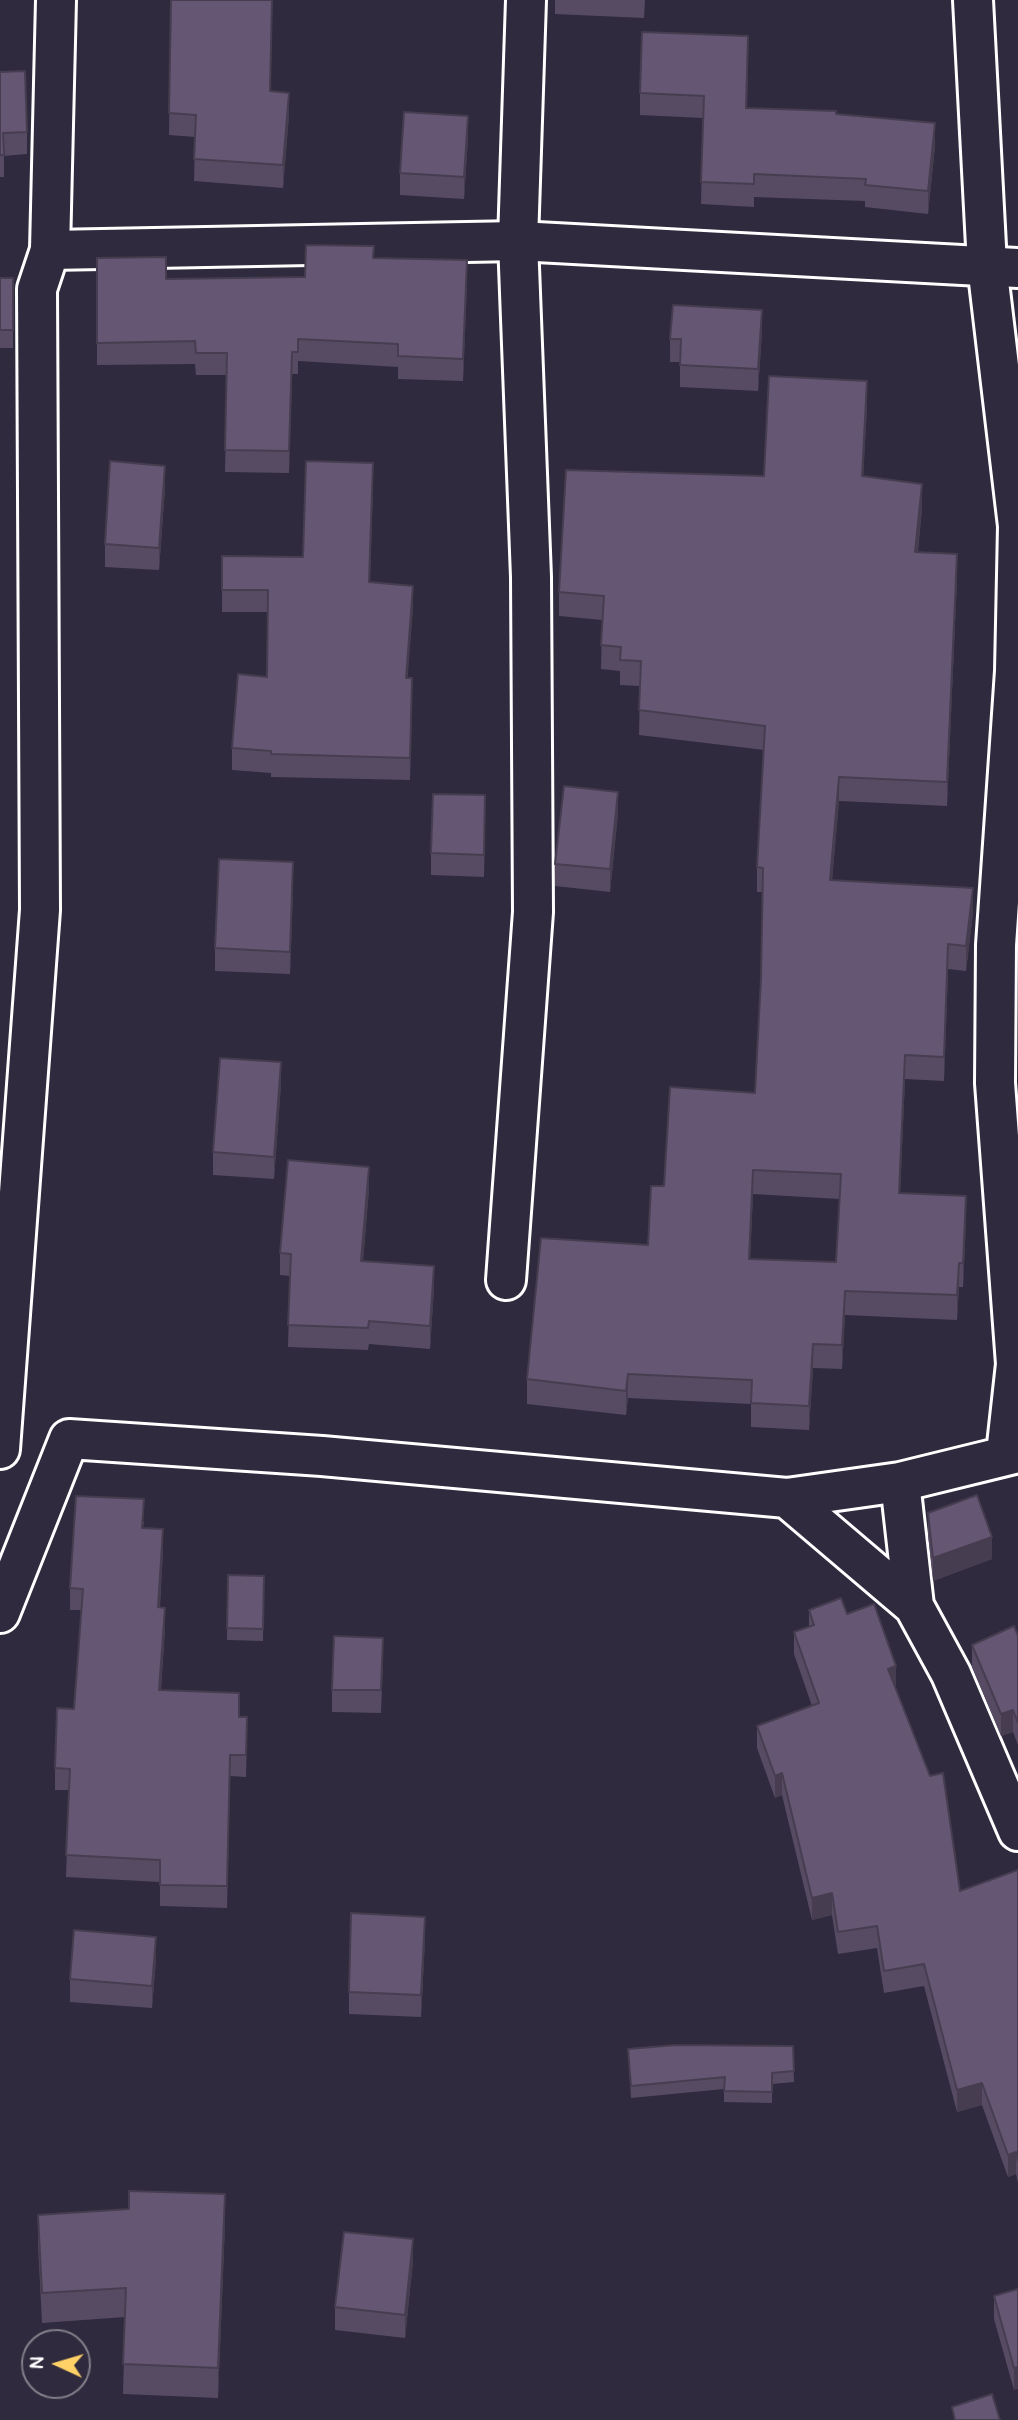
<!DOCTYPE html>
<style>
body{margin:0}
#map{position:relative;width:1018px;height:2420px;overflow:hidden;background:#2f2a3d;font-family:Pangolin,sans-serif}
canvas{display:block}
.north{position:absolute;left:21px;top:2329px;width:70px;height:70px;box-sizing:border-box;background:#2f2a3d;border:2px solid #827f8b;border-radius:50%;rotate:274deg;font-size:19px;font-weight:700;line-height:28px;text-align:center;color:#fff}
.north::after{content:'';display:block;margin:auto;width:24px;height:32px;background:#ffd166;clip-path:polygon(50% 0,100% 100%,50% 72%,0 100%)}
</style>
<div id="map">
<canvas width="1018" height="2420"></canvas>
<div class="north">N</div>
</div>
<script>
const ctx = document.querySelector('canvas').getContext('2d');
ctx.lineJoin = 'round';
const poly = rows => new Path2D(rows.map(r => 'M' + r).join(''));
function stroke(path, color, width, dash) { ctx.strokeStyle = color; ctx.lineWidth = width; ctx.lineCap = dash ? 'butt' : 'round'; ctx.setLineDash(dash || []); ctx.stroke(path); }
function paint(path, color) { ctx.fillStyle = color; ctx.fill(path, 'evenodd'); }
const minor = poly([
 [973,0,987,265,1018,526,1015,671,996,945,995,1083,1016,1364,1006,1454],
 [50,250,56,0],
 [506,1280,533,912,531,577,518,241,526,0],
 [900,1482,914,1606],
 [787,1498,900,1482,1018,1453],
 [0,1613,69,1439,322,1456,787,1498,914,1606,951,1674,1018,1831]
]);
const tertiary = poly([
 [0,1449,40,910,37,289,50,250,518,241,1018,268]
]);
stroke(minor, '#fff', 44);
stroke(tertiary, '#fff', 44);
stroke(minor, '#2f2a3d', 38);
stroke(tertiary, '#2f2a3d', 38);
paint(poly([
 [171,0,271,91,289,115,283,188,194,181,195,137,169,135],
 [555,0,645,0,644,18,555,14],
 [748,59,747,108,836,114,935,146,928,214,865,207,865,201,754,197,754,207,701,204,703,118,640,115,640,93],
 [0,72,27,132,27,154,4,156,4,177,0,177],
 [468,138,464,199,400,195,400,173],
 [97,258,166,279,305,277,374,258,467,282,463,381,398,379,398,367,298,361,298,374,292,374,289,473,225,472,227,375,196,375,195,364,97,365],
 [0,278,13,278,13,348,0,348],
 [762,332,758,391,680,387,680,362,670,362,670,339],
 [867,406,863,477,922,508,918,552,957,578,947,806,839,801,832,880,973,912,966,971,948,969,944,1081,905,1079,900,1193,966,1220,963,1287,959,1287,957,1320,845,1315,842,1369,813,1368,809,1430,751,1427,751,1404,628,1398,626,1415,527,1404,527,1379,648,1245,664,1186,755,1093,761,978,763,892,757,892,757,867,764,750,639,735,640,686,620,685,620,671,601,669,602,620,559,616,559,592,764,476],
 [753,1194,839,1199,836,1262,750,1259],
 [373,485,370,582,413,608,407,678,412,700,410,780,271,777,271,773,232,770,232,748,267,677,268,612,222,612,222,556,303,557],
 [165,488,159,570,105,567,105,544],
 [618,814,610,892,555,886,555,864],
 [485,818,484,877,431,875,431,853],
 [293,884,290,974,215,971,215,948],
 [281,1084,274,1179,213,1175,213,1152],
 [369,1189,363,1261,434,1288,430,1349,369,1344,368,1350,288,1347,290,1276,280,1275,280,1253],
 [928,1513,992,1559,933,1581,928,1535],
 [144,1521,143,1528,163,1551,160,1607,165,1629,161,1690,239,1717,247,1739,246,1777,230,1776,227,1908,160,1906,160,1882,66,1877,69,1790,55,1790,55,1768,74,1709,81,1610,70,1610,70,1588],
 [228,1575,264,1576,263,1641,227,1640],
 [809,1610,847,1614,896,1688,960,1891,1018,1870,1018,2183,1016,2174,1008,2177,982,2105,957,2112,924,1986,884,1993,877,1948,838,1954,832,1915,812,1920,782,1795,775,1798,757,1748,757,1726,812,1706,794,1654,794,1632,809,1627],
 [1018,1636,1018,1745,1013,1732,1001,1736,972,1667,972,1645],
 [383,1660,381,1713,332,1712,332,1690],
 [425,1939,421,2017,349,2014,349,1992],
 [156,1959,152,2008,70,2002,70,1979],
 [793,2046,794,2082,772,2084,772,2103,724,2102,724,2089,631,2098,628,2049],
 [38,2215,225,2224,218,2398,123,2394,125,2317,42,2323,38,2245],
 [413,2261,405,2338,335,2330,335,2307],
 [1018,2289,1014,2390,994,2319,994,2296]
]), '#574b63');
paint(poly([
 [289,93,289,115,283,188,283,165],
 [468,116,468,138,464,199,464,177],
 [935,123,935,146,928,214,928,191],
 [467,260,467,282,463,381,463,359],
 [762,310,762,332,758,391,758,369],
 [292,352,292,374,289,473,289,451],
 [867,381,867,406,862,501,862,476],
 [373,463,373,485,369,605,369,582],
 [165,466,165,488,159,570,159,548],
 [922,484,922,508,915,576,915,552],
 [957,554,957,578,947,806,947,782],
 [413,586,413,608,406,700,406,678],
 [839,777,839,801,830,904,830,880],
 [618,792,618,814,610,892,610,869],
 [485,795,485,818,484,877,484,855],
 [293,862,293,884,290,974,290,952],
 [973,888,973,912,966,971,966,946],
 [948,944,948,969,944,1081,944,1057],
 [905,1055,905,1079,899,1217,899,1193],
 [281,1062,281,1084,274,1179,274,1157],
 [369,1167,369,1189,361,1283,361,1261],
 [753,1170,753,1194,749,1283,749,1259],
 [966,1196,966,1220,963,1287,963,1263],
 [959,1263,959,1287,957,1320,957,1295],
 [434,1266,434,1288,430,1349,430,1326],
 [845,1291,845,1315,842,1369,842,1345],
 [813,1344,813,1368,809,1430,809,1406],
 [628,1374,628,1398,626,1415,626,1391],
 [163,1529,163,1551,158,1629,158,1607],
 [992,1537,992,1559,933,1581,933,1558],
 [165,1608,165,1629,159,1712,159,1690],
 [896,1666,896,1688,888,1669],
 [1013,1710,1013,1732,1001,1736,1001,1714],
 [230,1755,230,1776,227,1908,227,1886],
 [782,1773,782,1795,775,1798,775,1776],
 [832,1893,832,1915,812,1920,812,1898],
 [425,1917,425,1939,421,2017,421,1995],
 [156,1937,156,1959,152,2008,152,1986],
 [982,2083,982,2105,957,2112,957,2090],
 [1016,2152,1016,2174,1008,2177,1008,2155],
 [225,2194,225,2224,218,2398,218,2368],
 [413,2239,413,2261,405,2338,405,2315],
 [1018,2367,1018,2389,1014,2390,1014,2368]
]), '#473d50');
const building = poly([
 [171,0,272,0,270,91,289,93,283,165,194,159,196,115,169,113,171,0],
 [642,32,748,36,746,108,836,111,836,114,935,123,928,191,865,185,866,179,754,174,754,184,701,182,704,96,640,93,642,32],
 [25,71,27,132,3,133,4,155,0,155,0,72,25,71],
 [404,112,468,116,464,177,400,173,404,112],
 [306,245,374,246,373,258,467,260,463,359,398,356,398,344,298,339,298,352,292,352,289,451,225,450,227,353,196,353,195,341,97,343,97,258,166,257,166,279,305,277,306,245],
 [0,278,13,278,13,330,0,330,0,278],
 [673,305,762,310,758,369,680,365,681,339,670,339,673,305],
 [769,376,867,381,862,476,922,484,915,552,957,554,947,782,839,777,830,880,973,888,966,946,948,944,944,1057,905,1055,899,1193,966,1196,963,1263,959,1263,957,1295,845,1291,842,1345,813,1344,809,1406,751,1403,752,1380,628,1374,626,1391,527,1379,541,1238,648,1245,651,1186,664,1186,670,1087,755,1093,761,978,763,868,757,867,765,726,639,710,641,661,620,660,621,647,601,645,604,596,559,592,566,470,764,476,769,376],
 [753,1170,841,1174,836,1262,749,1259,753,1170],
 [110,461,165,466,159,548,105,544,110,461],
 [306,461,373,463,369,582,413,586,406,678,412,678,410,758,271,754,271,751,232,748,238,674,267,677,268,590,222,590,222,556,303,557,306,461],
 [564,786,618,792,610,869,555,864,564,786],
 [433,794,485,795,484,855,431,853,433,794],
 [219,859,293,862,290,952,215,948,219,859],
 [220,1058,281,1062,274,1157,213,1152,220,1058],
 [288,1160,369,1167,361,1261,434,1266,430,1326,369,1321,368,1328,288,1325,291,1254,280,1253,288,1160],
 [977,1495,992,1537,933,1558,928,1513,977,1495],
 [76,1496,144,1499,142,1528,163,1529,158,1607,165,1608,159,1690,239,1693,239,1717,247,1717,246,1755,230,1755,227,1886,160,1885,160,1860,66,1855,70,1769,55,1768,57,1708,74,1709,83,1589,70,1588,76,1496],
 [228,1575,264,1576,263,1629,227,1628,228,1575],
 [841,1598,847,1614,874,1604,896,1666,888,1669,930,1776,943,1773,960,1891,1018,1870,1018,2161,1016,2152,1008,2155,982,2083,957,2090,924,1964,884,1971,877,1926,838,1932,832,1893,812,1898,782,1773,775,1776,757,1726,819,1703,794,1632,814,1625,809,1610,841,1598],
 [1014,1626,1018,1636,1018,1723,1013,1710,1001,1714,972,1645,1014,1626],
 [334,1636,383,1638,381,1690,332,1690,334,1636],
 [351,1913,425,1917,421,1995,349,1992,351,1913],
 [74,1930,156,1937,152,1986,70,1979,74,1930],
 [676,2045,793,2046,794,2071,772,2073,772,2092,724,2091,725,2077,631,2086,628,2049,676,2045],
 [129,2191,225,2194,218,2368,123,2364,126,2288,42,2293,38,2215,129,2209,129,2191],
 [344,2232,413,2239,405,2315,335,2307,344,2232],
 [1018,2289,1018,2367,1014,2368,994,2296,1018,2289],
 [992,2394,1000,2420,955,2420,952,2407,992,2394]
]);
paint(building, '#655773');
stroke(building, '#473d50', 2);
</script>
